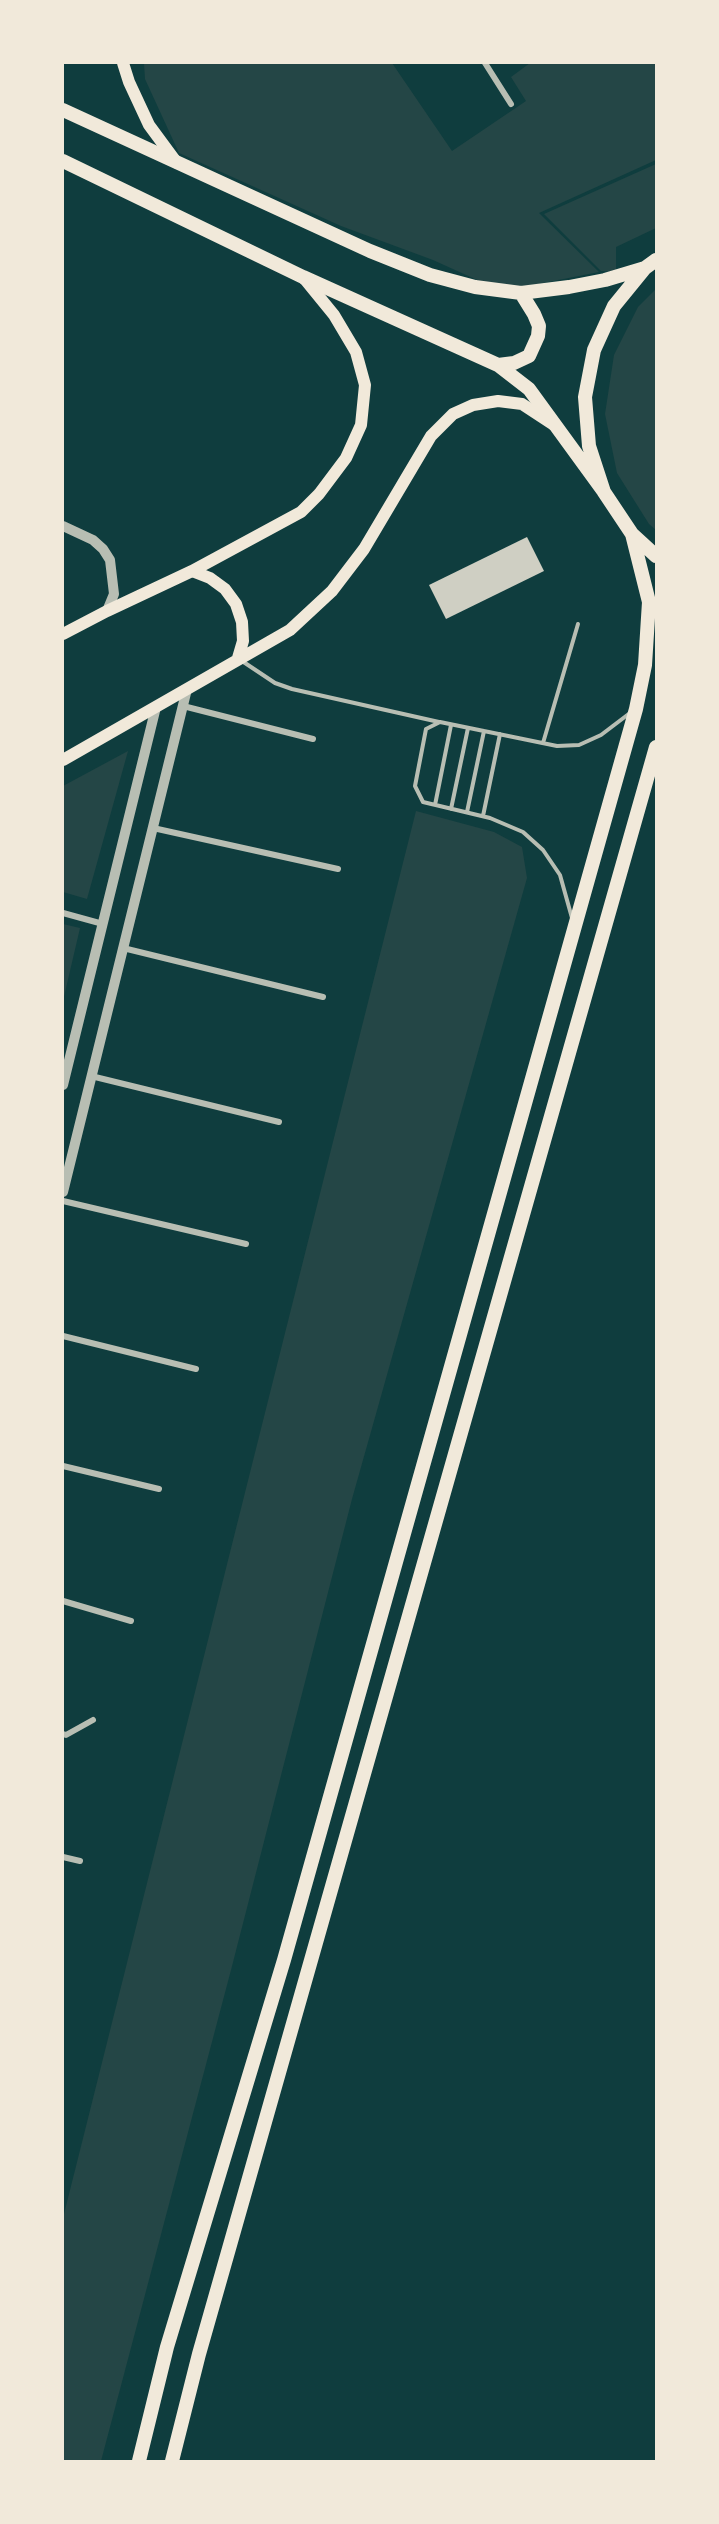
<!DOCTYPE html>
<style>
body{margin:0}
#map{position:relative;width:719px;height:2524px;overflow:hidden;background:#0f3d3e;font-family:"Fira Sans Condensed",sans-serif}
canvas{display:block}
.frame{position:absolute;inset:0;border:64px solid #f1e9da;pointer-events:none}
</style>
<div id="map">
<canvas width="719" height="2524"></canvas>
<div class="frame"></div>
</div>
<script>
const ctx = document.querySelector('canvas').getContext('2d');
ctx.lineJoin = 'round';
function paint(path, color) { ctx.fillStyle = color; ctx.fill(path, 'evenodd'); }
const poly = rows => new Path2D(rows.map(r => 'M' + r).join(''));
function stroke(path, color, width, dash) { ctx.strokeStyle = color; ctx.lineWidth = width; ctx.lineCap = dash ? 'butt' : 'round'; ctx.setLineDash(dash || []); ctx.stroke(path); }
paint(poly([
 [144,63,392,63,452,151,526,101,511,77,530,63,656,63,656,160,539,213,599,272,538,284,514,287,486,284,433,260,341,226,179,153,145,79],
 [656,164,656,228,616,247,616,272,601,271,544,214],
 [656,289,656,530,649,524,617,473,605,414,614,355,638,307],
 [128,751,87,899,63,892,63,786],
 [416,811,494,832,522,847,527,878,352,1499,231,1970,101,2461,63,2461,63,2218],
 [63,924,80,928,63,1001]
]), '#244646');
paint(poly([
 [527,537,544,571,446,619,429,585]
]), '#cfcfc3');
stroke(poly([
 [242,661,275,683,292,689,439,722],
 [543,743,578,624],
 [435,805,451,725],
 [451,809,468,728],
 [467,812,484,731],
 [483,816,500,734],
 [572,918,560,875,543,850,523,832,490,818,423,802,415,786,426,729,440,722,557,746,579,745,601,735,630,713]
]), '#b8beb3', 4);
stroke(poly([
 [485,63,511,104],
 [183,706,313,739],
 [153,828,338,869],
 [63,913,103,924],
 [123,948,323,997],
 [91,1076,279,1122],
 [63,1201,246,1244],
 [63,1336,196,1369],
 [63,1466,159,1489],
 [63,1601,131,1621],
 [63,1734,66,1735,93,1720],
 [63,1857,80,1861]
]), '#b8beb3', 6);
stroke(poly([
 [63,526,93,540,103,549,110,560,114,594,107,611],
 [63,1085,156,707],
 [63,1192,187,689]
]), '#b8beb3', 10);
stroke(poly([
 [123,63,129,82,149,125,177,163],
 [192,571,210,578,225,589,236,604,242,622,243,641,238,658],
 [63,634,107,611,192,571,301,512,319,494,346,458,361,425,365,385,356,352,334,315,303,277],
 [63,760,290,630,332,591,364,549,431,436,453,414,473,405,498,401,522,404,554,425]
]), '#f1e9da', 12);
stroke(poly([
 [63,110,370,251,430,275,475,287,521,293,569,287,605,280,645,268],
 [63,161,303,277,498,365,529,389,604,492],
 [656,260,645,268,614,306,594,350,585,397,589,446,604,492,632,534,656,556],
 [498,365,514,363,529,356,538,336,539,326,534,314,521,293],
 [139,2461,167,2347,284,1960,636,709,645,665,649,602,632,534],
 [172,2461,199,2354,656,747]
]), '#f1e9da', 14);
</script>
